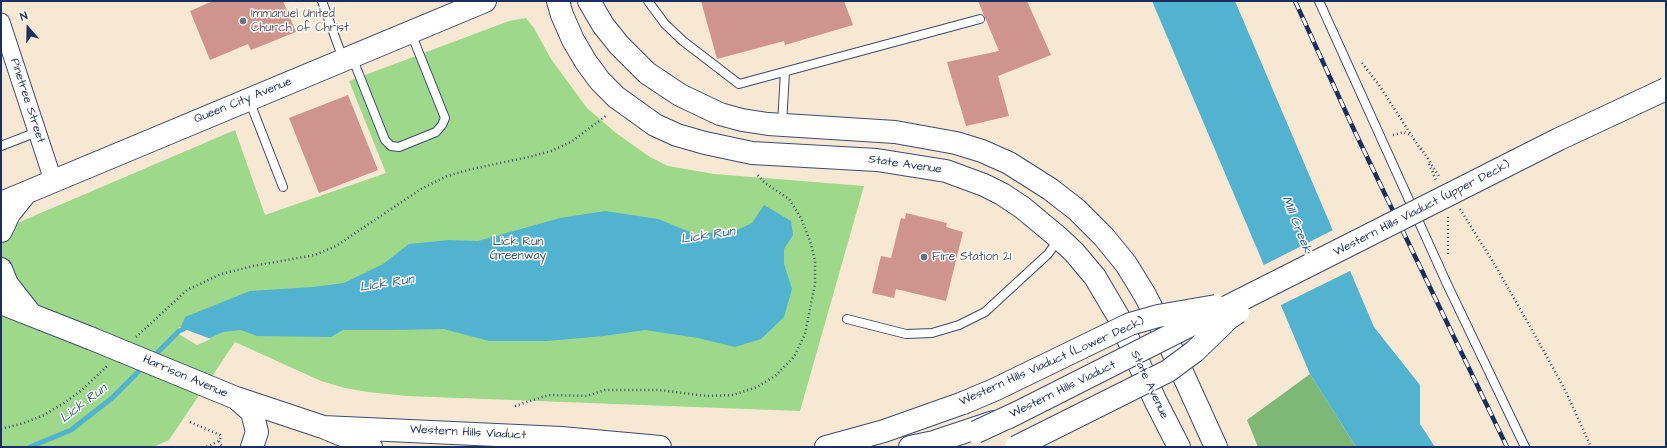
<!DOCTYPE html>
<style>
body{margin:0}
#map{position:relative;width:1667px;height:448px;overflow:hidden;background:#f6e8d3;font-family:"Architects Daughter",sans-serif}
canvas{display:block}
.frame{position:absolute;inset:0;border:2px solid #1b2f5e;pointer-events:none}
.north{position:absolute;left:8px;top:8px;width:40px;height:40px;-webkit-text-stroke:3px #fdfcf7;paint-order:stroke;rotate:340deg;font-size:11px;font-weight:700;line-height:16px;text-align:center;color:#1b2f5e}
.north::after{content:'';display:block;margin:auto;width:14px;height:18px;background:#1b2f5e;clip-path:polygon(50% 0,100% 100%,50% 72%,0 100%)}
</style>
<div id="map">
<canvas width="1667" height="448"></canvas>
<div class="frame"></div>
<div class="north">N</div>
</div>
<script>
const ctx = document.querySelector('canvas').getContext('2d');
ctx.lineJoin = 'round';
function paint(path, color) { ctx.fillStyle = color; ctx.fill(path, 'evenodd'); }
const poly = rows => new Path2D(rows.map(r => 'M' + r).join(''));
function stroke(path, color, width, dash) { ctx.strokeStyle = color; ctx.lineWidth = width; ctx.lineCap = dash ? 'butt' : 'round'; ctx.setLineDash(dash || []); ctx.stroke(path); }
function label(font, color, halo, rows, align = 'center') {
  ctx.font = font + ' "Architects Daughter",sans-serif'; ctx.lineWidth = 3; ctx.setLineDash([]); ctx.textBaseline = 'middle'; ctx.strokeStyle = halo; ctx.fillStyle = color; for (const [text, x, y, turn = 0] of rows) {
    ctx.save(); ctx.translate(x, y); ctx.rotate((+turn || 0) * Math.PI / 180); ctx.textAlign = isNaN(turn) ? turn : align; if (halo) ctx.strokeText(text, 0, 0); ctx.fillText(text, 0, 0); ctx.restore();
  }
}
paint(poly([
 [526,18,534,28,551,59,587,108,616,133,650,157,668,166,714,174,864,186,800,411,407,396,368,392,345,388,321,381,235,342,169,440,153,447,1,447,1,230,235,130,265,215,386,173,349,81,509,21]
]), '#9ed88b');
paint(poly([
 [1310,374,1356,447,1258,447,1247,420]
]), '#7eb877');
paint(poly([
 [1152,1,1235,1,1374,327,1420,385,1420,424,1435,447,1356,447,1310,374],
 [764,205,791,221,793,235,784,249,784,264,792,289,784,317,761,339,735,347,698,338,645,330,604,336,547,341,489,341,444,329,392,330,343,330,331,337,257,336,241,330,223,332,197,344,179,332,185,317,250,291,313,287,344,283,383,264,409,244,449,240,478,241,560,218,605,211,658,219,695,234,735,231,752,223]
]), '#52b3d1');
paint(poly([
 [1335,229,1352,270,1279,306,1262,266],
 [179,327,211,339,197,345,177,333]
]), '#f6e8d3');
stroke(poly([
 [152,358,179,331,184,329],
 [30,447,71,430,112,398,143,367]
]), '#52b3d1', 5);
paint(poly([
 [213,1,283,1,296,32,251,50,248,44,210,60,190,11],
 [701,1,844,1,853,25,785,45,784,41,717,59],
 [978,1,1027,1,1051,55,998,76,1009,116,966,126,947,62,999,51],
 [348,95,378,170,319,193,289,118],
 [906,213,947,223,946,227,963,232,946,301,896,289,894,298,872,293,881,256,891,258,901,218,905,219]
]), '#d0948f');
const lane = poly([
 [322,1,343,59],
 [648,1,665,24,683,41,739,84,980,19],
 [1319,1,1447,284,1525,447],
 [352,57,385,140,391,146,399,147,436,132,442,125,445,118,411,33],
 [249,100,283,187],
 [782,124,785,72],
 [1,146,37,132],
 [847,319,906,334,932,333,959,325,985,312,1048,254,1059,239]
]);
const street = poly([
 [1,22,53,180]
]);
const secondary = poly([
 [558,1,562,15,573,40,586,62,600,81,616,97,655,125,677,135,705,143,752,153,877,160,946,171,984,185,1002,194,1023,208,1059,238,1074,252,1095,277,1118,316,1155,400,1179,447],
 [589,1,603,25,619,45,647,73,680,95,720,114,742,120,768,124,895,132,956,143,982,151,1009,163,1050,189,1077,210,1104,237,1126,264,1145,295,1162,328,1216,447],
 [1,203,485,1],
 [1,231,9,214,25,194],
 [1,269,7,284,29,312],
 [1,303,90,338],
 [202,384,236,398,323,427,371,447],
 [236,398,252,412,257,432,252,447],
 [323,427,561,438,660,447],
 [826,447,884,431,963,403],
 [910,447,934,442,994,422]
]);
stroke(lane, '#3c4b70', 10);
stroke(street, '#3c4b70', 19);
stroke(secondary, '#3c4b70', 24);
stroke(poly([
 [1362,63,1379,85,1421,150],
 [1393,135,1404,132,1412,136],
 [1421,148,1440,178],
 [1429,164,1436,180],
 [1460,209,1498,270,1546,355,1566,392,1591,447],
 [1448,254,1448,217],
 [136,337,187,290,221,274,253,266,315,255,336,246,421,189,447,176,472,169,533,156,551,151,571,142,607,115],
 [515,406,542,397,552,395,587,396,605,390,660,390,706,396,733,395,757,387,775,376,794,357,805,334,815,284,815,260,810,241,801,218,789,199,765,183,756,173],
 [190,422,220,435,221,437,219,441,206,447],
 [1,429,24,423,44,415,64,403,82,390,107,366],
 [219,441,222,447]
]), '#3c4b70', 2.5, [1, 3]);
stroke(lane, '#fff', 8);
stroke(street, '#fff', 17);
stroke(secondary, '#fff', 22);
const rail = poly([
 [1295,1,1355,132,1507,447]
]);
stroke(rail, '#1b2f5e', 4.5);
stroke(rail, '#fdfcf7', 3, [9]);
const secondaryBridge = poly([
 [90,338,202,384],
 [963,403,994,390,1130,324,1158,316,1216,306],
 [1007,418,1559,139,1666,89],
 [976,432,1019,412],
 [1016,447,1168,371,1195,351,1229,318,1238,312]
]);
stroke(secondaryBridge, '#3c4b70', 24, []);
stroke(secondaryBridge, '#fff', 22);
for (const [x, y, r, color] of [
 [243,21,4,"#6b7280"],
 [924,257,4,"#5c6f8a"]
]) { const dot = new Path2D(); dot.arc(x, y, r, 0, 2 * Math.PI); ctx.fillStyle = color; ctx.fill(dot); stroke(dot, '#fdfcf7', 1.5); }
label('12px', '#5b616d', '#fdfcf7', [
 ["Immanuel United",251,14],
 ["Church of Christ",251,28]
], 'left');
label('12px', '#1b2f5e', '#fdfcf7', [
 ["Pinetree Street",27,101,72],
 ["Queen City Avenue",243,101,-22],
 ["State Avenue",905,165,8],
 ["Western Hills Viaduct (Upper Deck)",1422,209,-27],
 ["Western Hills Viaduct (Lower Deck)",1052,362,-24],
 ["Harrison Avenue",185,377,23],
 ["State Avenue",1149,385,65],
 ["Western Hills Viaduct",1063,390,-26],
 ["Western Hills Viaduct",468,433,3]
]);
label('12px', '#3c5969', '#fdfcf7', [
 ["Lick Run",518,242],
 ["Greenway",518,256]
]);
label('12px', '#4e5e75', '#fdfcf7', [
 ["Fire Station 21",932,257]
], 'left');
label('italic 13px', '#2e5d86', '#fdfcf7', [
 ["Mill Creek",1296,225,68],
 ["Lick Run",708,236,-9],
 ["Lick Run",387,284,-9],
 ["Lick Run",84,404,-37]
]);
</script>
